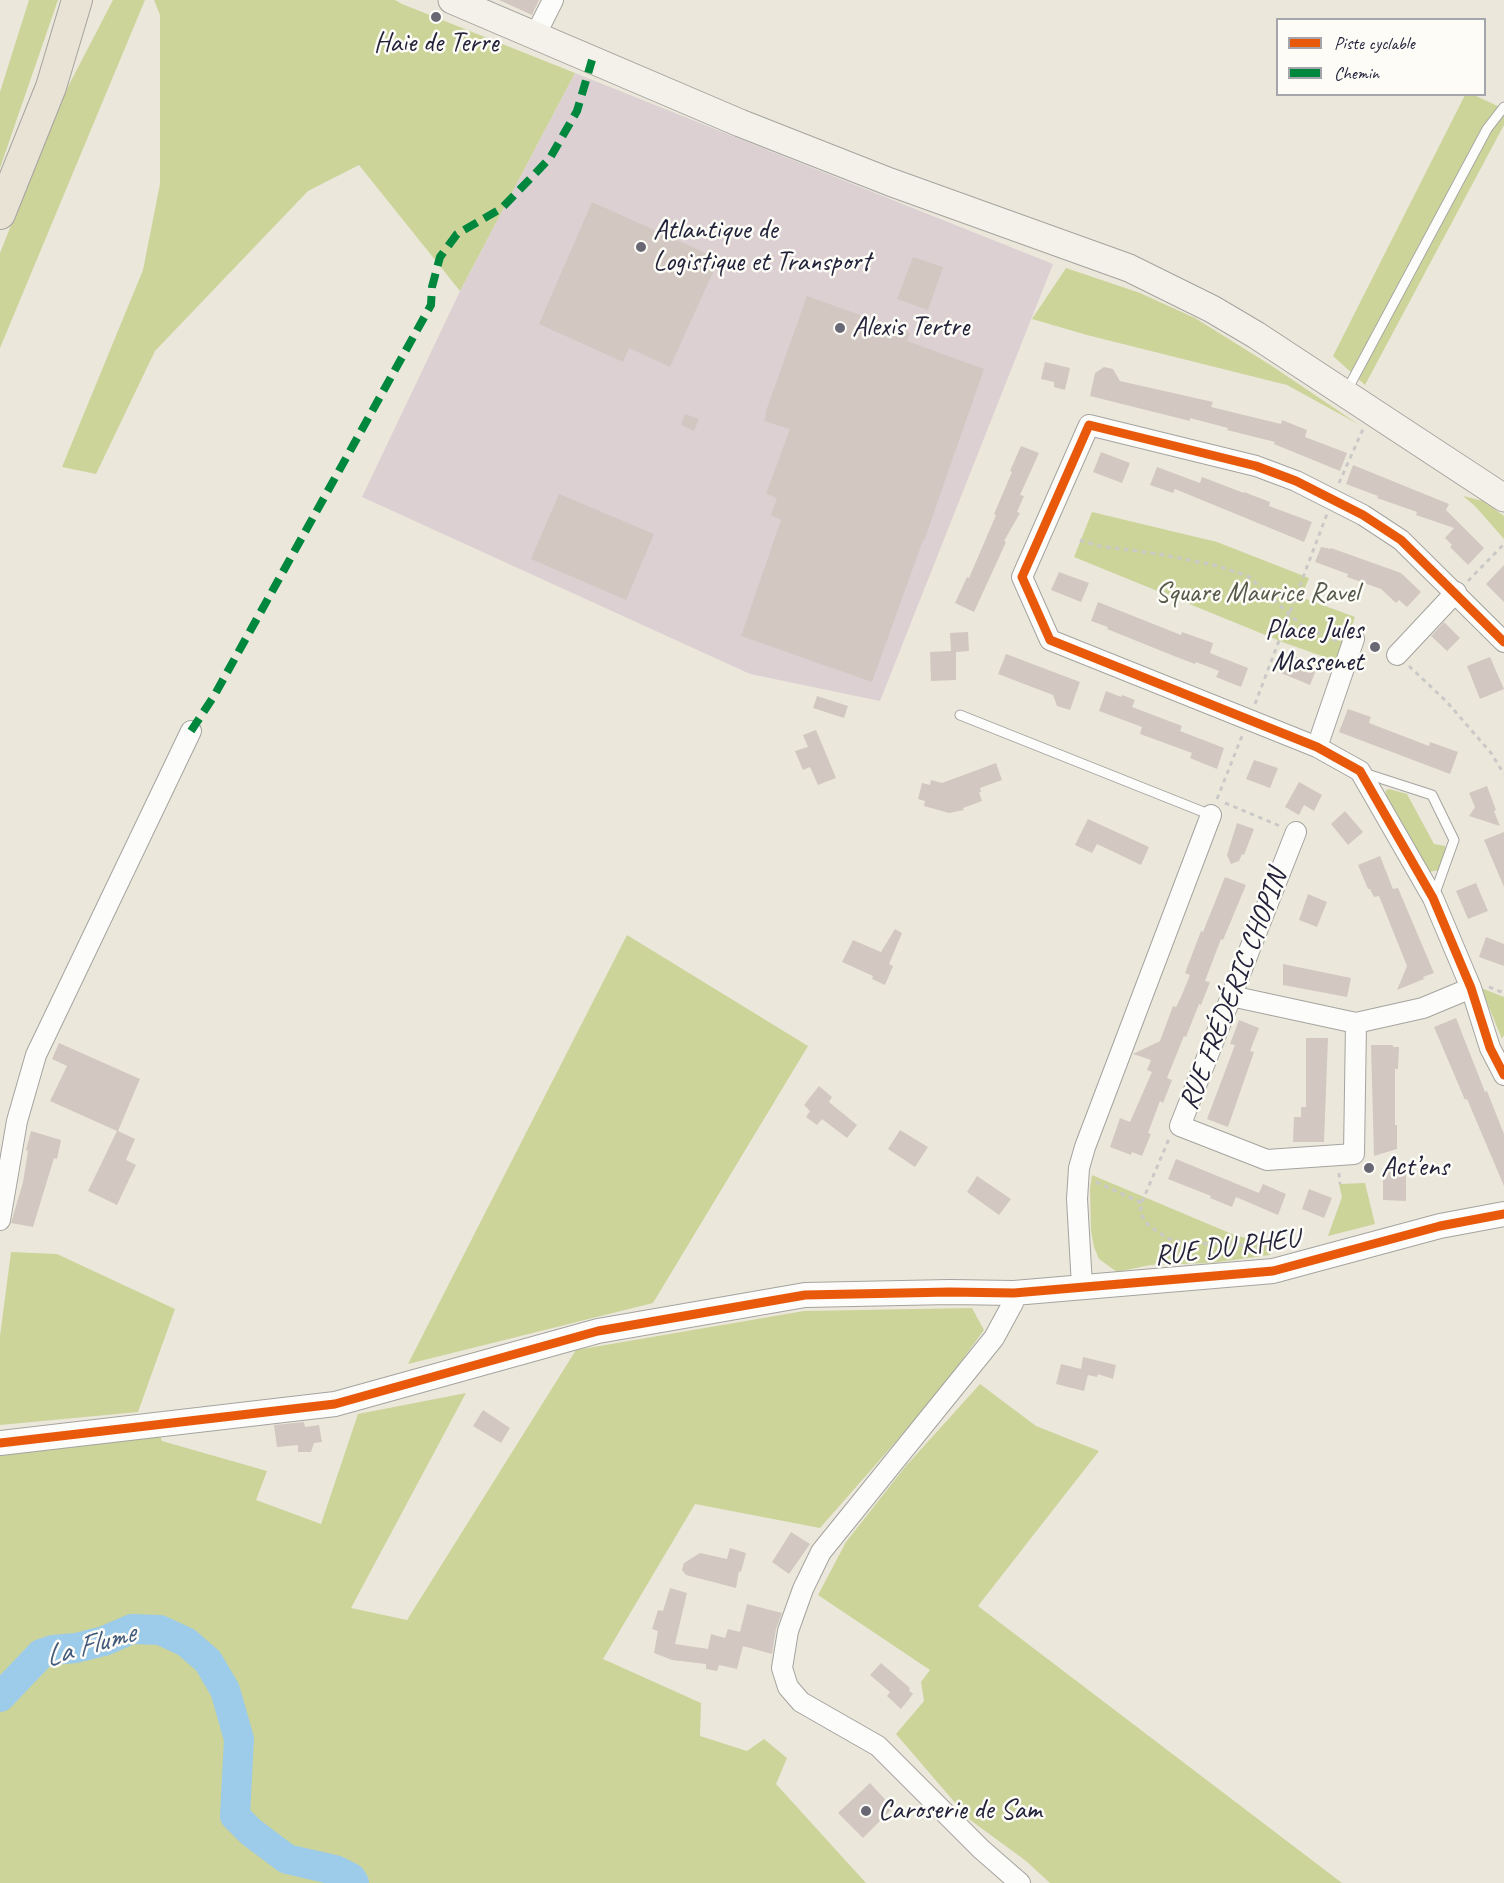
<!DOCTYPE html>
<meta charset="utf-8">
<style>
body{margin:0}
#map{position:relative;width:1504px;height:1883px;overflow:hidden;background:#ebe8db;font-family:Caveat,sans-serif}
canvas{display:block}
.legend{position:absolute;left:1276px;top:18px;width:210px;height:78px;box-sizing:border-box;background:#fdfcf7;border:2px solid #a5a5ac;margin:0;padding:8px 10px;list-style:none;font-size:18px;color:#22223b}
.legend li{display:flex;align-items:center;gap:12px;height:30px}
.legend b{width:30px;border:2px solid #a5a5ac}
</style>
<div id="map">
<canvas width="1504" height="1883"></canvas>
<ul class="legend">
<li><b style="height:8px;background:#e8590c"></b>Piste cyclable</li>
<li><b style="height:8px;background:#00873e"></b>Chemin</li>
</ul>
</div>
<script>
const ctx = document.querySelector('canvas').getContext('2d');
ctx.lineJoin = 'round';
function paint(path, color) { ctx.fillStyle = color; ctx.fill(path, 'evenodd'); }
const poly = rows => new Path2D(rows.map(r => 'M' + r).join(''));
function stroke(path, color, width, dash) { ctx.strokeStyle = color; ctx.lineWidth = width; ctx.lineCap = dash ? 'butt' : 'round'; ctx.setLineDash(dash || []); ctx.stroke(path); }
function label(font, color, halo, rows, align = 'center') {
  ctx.font = font + ' Caveat,sans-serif'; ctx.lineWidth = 5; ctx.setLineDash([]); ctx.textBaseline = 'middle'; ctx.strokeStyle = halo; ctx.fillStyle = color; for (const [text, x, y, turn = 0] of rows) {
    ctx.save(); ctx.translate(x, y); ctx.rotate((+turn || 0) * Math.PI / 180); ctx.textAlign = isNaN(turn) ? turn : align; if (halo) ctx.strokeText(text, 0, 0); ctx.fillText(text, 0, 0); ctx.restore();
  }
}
paint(poly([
 [575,73,1053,264,880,701,750,674,362,497,460,291]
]), '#ddd0d3');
paint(poly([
 [29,0,58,0,0,168,0,92],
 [113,0,145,0,0,348,0,253,58,106],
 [154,0,395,0,402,4,575,73,460,291,359,165,308,191,155,351,96,474,62,467,143,270,160,184,160,15],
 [1465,95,1474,95,1504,109,1504,125,1365,385,1333,356],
 [1066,268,1140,293,1195,318,1272,366,1358,424,1287,385,1087,335,1032,319],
 [1463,496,1483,501,1504,516,1504,539,1475,506],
 [1092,512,1217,542,1309,578,1301,597,1355,617,1339,662,1285,643,1074,557],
 [1389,789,1407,794,1434,844,1445,846,1446,850,1439,870,1429,872,1422,868,1385,796,1386,790],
 [627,935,808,1046,653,1303,408,1364],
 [1481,988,1504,997,1504,1035,1502,1039],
 [1092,1175,1232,1234,1263,1243,1278,1243,1270,1255,1211,1263,1150,1265,1117,1272,1099,1259,1094,1247,1091,1231,1090,1188],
 [1365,1183,1375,1224,1328,1236,1342,1197,1339,1184],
 [11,1252,57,1254,175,1309,138,1412,0,1425,0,1336],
 [972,1308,984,1330,936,1396,820,1528,695,1504,603,1659,701,1703,700,1736,747,1751,764,1739,787,1758,776,1784,866,1883,0,1883,0,1456,159,1433,162,1441,267,1471,256,1500,321,1524,358,1414,466,1393,351,1608,407,1620,576,1350,804,1311],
 [980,1384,1036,1426,1099,1451,978,1606,1342,1883,1050,1883,1026,1861,969,1819,896,1734,924,1701,921,1682,930,1670,818,1595,846,1542,905,1467]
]), '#ccd49a');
stroke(poly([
 [0,1697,41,1654,53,1650,76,1648,104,1641,132,1629,160,1630,186,1642,208,1661,225,1690,239,1739,235,1816,251,1832,287,1859,335,1870,351,1878,354,1883]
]), '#9dcbea', 30);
paint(poly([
 [499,0,539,0,532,15],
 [592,202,719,259,670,367,629,348,623,362,539,324],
 [913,257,943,267,928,310,897,299],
 [807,296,910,333,907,341,984,369,924,541,923,540,872,682,741,636,781,520,771,515,777,498,766,494,790,429,764,421,766,415,765,414],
 [1045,362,1070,368,1065,390,1054,387,1054,382,1041,379],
 [1104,367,1113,369,1120,381,1213,402,1211,407,1281,424,1282,420,1307,430,1305,437,1347,453,1340,471,1274,444,1275,442,1227,430,1228,428,1190,418,1190,421,1090,396,1095,373],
 [685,414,699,419,694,431,681,425],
 [1021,446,1039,453,1020,495,1024,496,1017,512,1020,513,1004,541,1006,542,974,612,955,603,967,577,969,578,996,515,994,514,1012,472,1010,471],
 [1101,452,1130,463,1122,483,1093,472],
 [1353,465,1449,504,1446,510,1484,548,1468,565,1450,547,1452,545,1445,538,1454,528,1416,515,1417,512,1377,498,1378,496,1346,484],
 [1157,467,1200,483,1202,477,1244,493,1244,492,1270,502,1269,506,1312,522,1304,542,1175,489,1173,493,1150,485],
 [559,494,654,534,626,600,531,559],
 [1321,547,1331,549,1331,548,1401,573,1421,592,1407,607,1399,600,1396,603,1381,589,1347,577,1348,574,1315,562],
 [1504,565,1504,602,1486,584],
 [1059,572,1089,583,1081,602,1051,590],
 [1098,602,1181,635,1182,632,1213,643,1210,653,1248,668,1241,687,1216,677,1219,671,1196,662,1195,664,1174,656,1107,629,1108,627,1091,621],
 [1444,622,1460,638,1447,651,1431,636],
 [968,632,969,651,956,652,956,680,931,681,930,652,951,651,950,633],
 [1006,654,1080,682,1070,710,1057,706,1053,695,998,674],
 [1289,654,1318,665,1310,685,1281,673],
 [1490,657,1504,689,1480,699,1467,666],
 [1106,691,1121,697,1122,695,1135,700,1132,707,1182,726,1180,731,1224,748,1217,769,1190,758,1192,753,1140,734,1142,727,1099,711],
 [817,696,848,706,844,718,813,708],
 [1348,709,1371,717,1369,723,1429,746,1430,742,1458,752,1450,774,1339,732],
 [816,730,836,778,818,785,810,767,803,770,795,751,808,747,803,735],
 [1254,760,1278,768,1270,788,1246,779],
 [996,763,1002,780,980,788,981,792,979,792,982,801,963,808,964,810,949,813,924,806,925,801,918,799,922,783,930,785,931,780,942,783],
 [1299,782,1322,795,1314,811,1304,805,1299,815,1285,807],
 [1487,786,1496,810,1494,811,1500,826,1469,816,1475,807,1469,793],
 [1345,811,1363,832,1348,845,1331,824],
 [1088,819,1149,847,1141,865,1097,844,1092,853,1075,845],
 [1237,823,1254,829,1244,855,1242,854,1239,861,1231,864,1227,855],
 [1504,832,1504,887,1484,840],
 [1380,856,1393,889,1398,888,1434,973,1423,977,1424,979,1397,990,1407,966,1379,896,1374,897,1370,889,1368,889,1358,865],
 [1225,877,1246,885,1223,940,1221,939,1205,981,1210,982,1201,1005,1199,1004,1186,1037,1184,1036,1167,1078,1172,1080,1163,1103,1160,1101,1148,1133,1151,1134,1142,1156,1132,1152,1131,1155,1110,1147,1120,1118,1130,1122,1152,1072,1147,1070,1151,1060,1133,1054,1160,1041,1173,1006,1176,1007,1181,997,1190,975,1185,973,1201,931,1203,932],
 [1476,883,1488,911,1468,919,1456,891],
 [1308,894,1327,902,1317,927,1299,920],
 [895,929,902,933,889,964,893,966,885,985,872,979,873,976,842,962,853,940,881,952],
 [1486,937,1504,944,1504,966,1479,957],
 [1283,964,1351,978,1347,997,1283,985],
 [1456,1018,1485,1092,1487,1091,1504,1134,1504,1186,1467,1099,1465,1100,1434,1027],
 [1239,1020,1259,1028,1250,1051,1254,1052,1228,1127,1207,1119,1235,1045,1230,1044],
 [1306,1038,1328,1038,1324,1142,1293,1142,1294,1117,1301,1117,1301,1107,1306,1107],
 [59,1043,140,1079,118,1131,135,1139,126,1160,136,1165,117,1205,88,1191,117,1131,50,1101,67,1066,52,1059],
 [1371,1045,1393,1045,1393,1047,1399,1047,1398,1069,1395,1069,1395,1125,1397,1125,1397,1149,1374,1156],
 [819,1086,832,1097,829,1102,857,1125,847,1138,822,1119,817,1125,806,1117,810,1111,804,1105],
 [900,1130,928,1147,915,1167,888,1149],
 [31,1131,61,1140,57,1159,54,1158,33,1227,11,1223,23,1182,28,1151,26,1150],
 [1176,1159,1259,1193,1263,1184,1286,1194,1278,1215,1236,1197,1232,1207,1210,1198,1211,1196,1168,1179],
 [1383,1172,1406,1172,1406,1201,1383,1200],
 [977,1176,1011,1199,999,1215,967,1192],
 [1309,1189,1332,1198,1324,1218,1302,1209],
 [1083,1357,1116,1365,1113,1379,1098,1374,1097,1377,1088,1375,1084,1391,1056,1384,1061,1364,1081,1369],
 [483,1410,510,1428,501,1443,473,1426],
 [304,1422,305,1427,319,1425,322,1442,314,1443,311,1452,298,1452,298,1445,277,1447,274,1425],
 [791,1532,810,1544,789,1574,772,1562],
 [730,1548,746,1553,741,1572,739,1571,736,1588,686,1575,682,1570,684,1563,700,1553,727,1559],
 [670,1588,687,1593,675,1644,708,1649,711,1634,725,1638,728,1629,740,1632,747,1604,782,1613,776,1629,772,1654,743,1646,737,1669,719,1665,717,1671,706,1669,706,1664,672,1660,654,1653,658,1631,652,1629,658,1610,663,1611],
 [881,1663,910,1688,909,1690,913,1694,901,1709,887,1696,890,1692,870,1675],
 [870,1783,893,1808,863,1838,838,1813]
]), '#d2c7c1');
const service = poly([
 [1346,392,1487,129,1504,107],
 [960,715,1211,815],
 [1364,773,1432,795,1454,840,1434,896]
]);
const minor = poly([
 [535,36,553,0],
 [1504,642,1401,540,1363,515,1296,481,1256,466,1089,425,1022,577,1050,640,1317,747,1360,771,1433,898,1471,988,1490,1048,1504,1075],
 [1397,655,1456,592],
 [1317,747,1354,639],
 [1296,832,1180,1126,1267,1160,1354,1154,1356,1023],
 [1231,996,1356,1023,1423,1008,1471,988],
 [0,1220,17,1121,36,1055,191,731],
 [1082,1286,1077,1199,1079,1168,1085,1147,1211,815],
 [1014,1293,1013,1303,994,1338,821,1552,803,1589,788,1631,782,1668,788,1687,801,1702,878,1746,981,1849,1020,1883]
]);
const tertiary = poly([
 [0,1443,335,1404,598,1331,805,1295,950,1292,1014,1293,1273,1271,1440,1226,1504,1214]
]);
const secondary = poly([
 [452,0,740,123,890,182,1129,268,1212,309,1256,335,1504,498]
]);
const primary = poly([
 [0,214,51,87,77,0]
]);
stroke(service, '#a5a39f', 11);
stroke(minor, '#a5a39f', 22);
stroke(tertiary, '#a5a39f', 26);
stroke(secondary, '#a5a39f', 29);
stroke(primary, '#a5a39f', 32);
stroke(poly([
 [1339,483,1363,429],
 [1080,540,1099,546,1159,554,1214,565,1248,576,1301,625,1337,641],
 [1468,581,1504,544],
 [1409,666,1447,702,1491,753,1504,774],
 [1255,704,1327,514],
 [1217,799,1242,736],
 [1225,803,1280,826],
 [1489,987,1504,993],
 [1339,1173,1340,1184],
 [1096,1182,1142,1203,1140,1213,1149,1226,1169,1239,1193,1244,1227,1243,1274,1249],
 [1142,1202,1169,1139]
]), '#cac9c8', 3, [4.5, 4.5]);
stroke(service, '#fcfcfa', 9);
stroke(minor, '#fcfcfa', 20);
stroke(tertiary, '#fcfcfa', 24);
stroke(secondary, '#f4f1eb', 27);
stroke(primary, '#e9e3d6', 30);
stroke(poly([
 [191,731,214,696,431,305,432,287,440,257,457,234,502,208,550,158,577,111,592,60]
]), '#00873e', 8, [15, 8]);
stroke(poly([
 [1504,642,1401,540,1363,515,1296,481,1256,466,1089,425,1022,577,1050,640,1317,747,1360,771,1433,898,1471,988,1490,1048,1504,1075],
 [0,1443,335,1404,598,1331,805,1295,950,1292,1014,1293,1273,1271,1440,1226,1504,1214]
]), '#e8590c', 9);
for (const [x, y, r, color] of [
 [436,17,6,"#686773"],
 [641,247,6,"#686773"],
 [840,328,6,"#686773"],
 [1375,647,6,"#686773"],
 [1369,1168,6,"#686773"],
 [866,1811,6,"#686773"]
]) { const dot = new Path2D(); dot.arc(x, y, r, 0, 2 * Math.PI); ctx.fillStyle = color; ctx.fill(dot); stroke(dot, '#fdfcf7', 2); }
label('28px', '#22223b', '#fdfcf7', [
 ["Haie de Terre",436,44,"center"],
 ["Atlantique de",653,231],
 ["Logistique et Transport",653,263],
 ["Alexis Tertre",852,328],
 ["Place Jules",1363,631,"right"],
 ["Massenet",1363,663,"right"],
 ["Act’ens",1381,1168],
 ["Caroserie de Sam",878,1811]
], 'left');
label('28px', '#555a4a', '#fdfcf7', [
 ["Square Maurice Ravel",1257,594]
]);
label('28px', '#22223b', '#fdfcf7', [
 ["RUE FRÉDÉRIC CHOPIN",1234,990,-69],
 ["RUE DU RHEU",1227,1248,-7]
]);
label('italic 30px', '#41597b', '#fdfcf7', [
 ["La Flume",90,1646,-16]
]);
</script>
